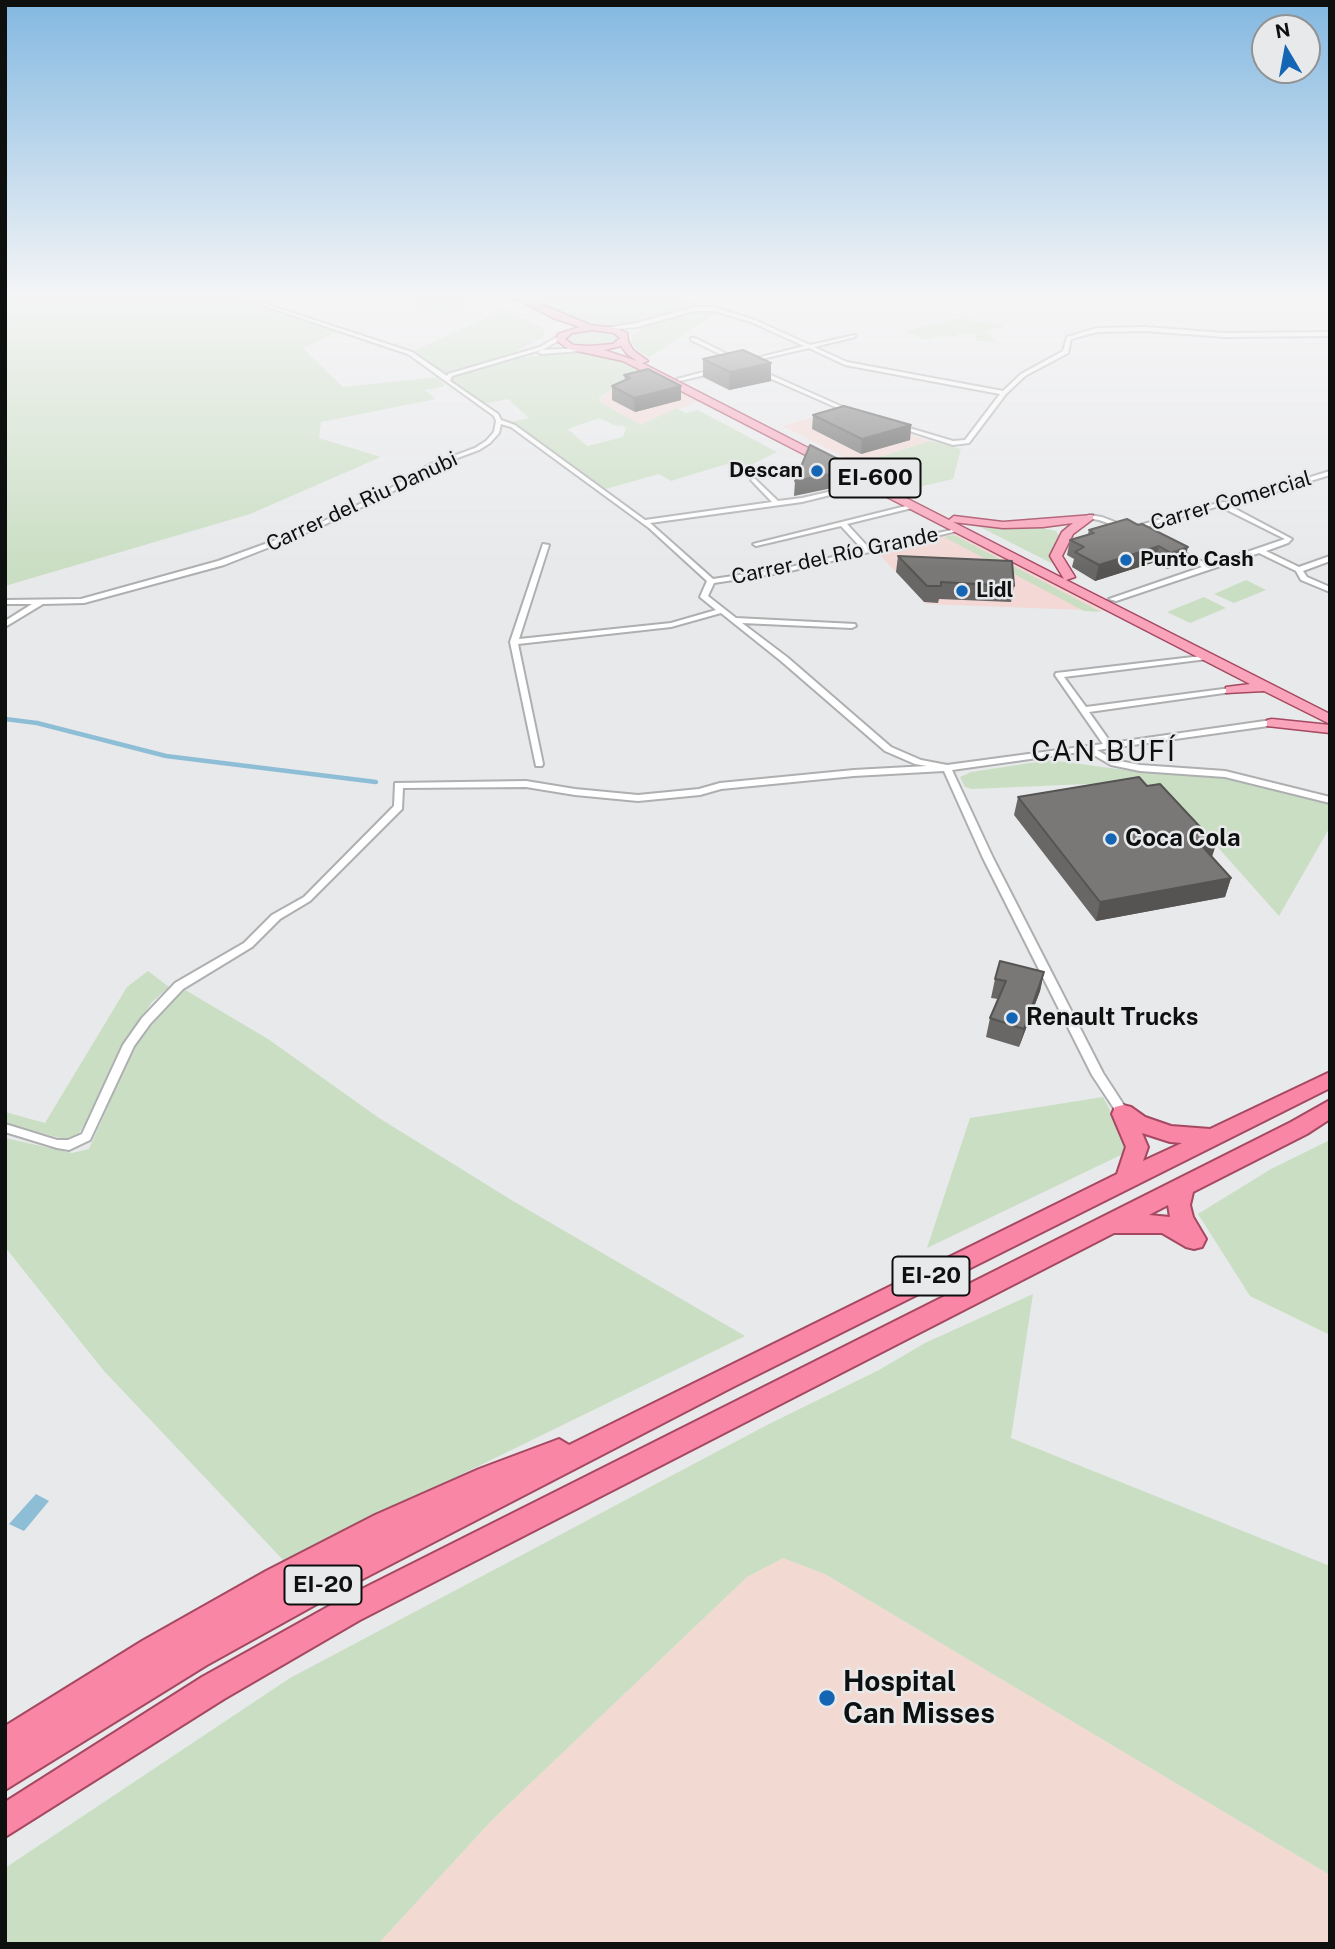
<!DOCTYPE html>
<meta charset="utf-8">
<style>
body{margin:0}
#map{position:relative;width:1335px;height:1949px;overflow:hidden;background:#e8e9eb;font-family:"Public Sans",sans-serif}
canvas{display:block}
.frame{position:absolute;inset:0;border:7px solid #0e0f0f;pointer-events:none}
.north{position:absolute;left:1251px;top:14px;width:70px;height:70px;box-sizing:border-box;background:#e8e9eb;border:2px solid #919293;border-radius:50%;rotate:350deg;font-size:19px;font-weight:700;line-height:28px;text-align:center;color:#0e0f0f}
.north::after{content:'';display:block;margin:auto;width:24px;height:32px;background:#1465b3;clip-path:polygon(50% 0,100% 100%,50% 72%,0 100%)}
</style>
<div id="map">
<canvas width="1335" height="1949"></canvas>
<div class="frame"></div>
<div class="north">N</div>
</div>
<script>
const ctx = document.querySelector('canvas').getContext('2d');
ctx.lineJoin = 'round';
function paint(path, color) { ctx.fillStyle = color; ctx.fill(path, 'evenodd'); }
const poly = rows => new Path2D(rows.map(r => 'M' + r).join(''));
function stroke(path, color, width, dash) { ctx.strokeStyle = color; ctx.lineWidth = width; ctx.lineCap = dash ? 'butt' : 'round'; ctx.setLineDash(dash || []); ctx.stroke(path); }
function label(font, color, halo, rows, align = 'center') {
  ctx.font = font + ' "Public Sans",sans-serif'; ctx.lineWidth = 5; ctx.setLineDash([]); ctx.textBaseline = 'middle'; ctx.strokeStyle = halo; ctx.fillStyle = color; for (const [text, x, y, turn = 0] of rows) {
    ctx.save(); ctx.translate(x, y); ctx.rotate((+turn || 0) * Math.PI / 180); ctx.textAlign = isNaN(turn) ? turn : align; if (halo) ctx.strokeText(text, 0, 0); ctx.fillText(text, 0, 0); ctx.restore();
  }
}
paint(poly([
 [642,369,701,400,641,425,600,402,599,399],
 [838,410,930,441,857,464,783,426],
 [958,533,1110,611,926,604,877,552]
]), '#f3d8d5');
paint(poly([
 [783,1558,825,1574,1330,1875,1330,1944,378,1944,492,1820,747,1577]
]), '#f2d9d2');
paint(poly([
 [5,296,239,296,287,316,339,331,303,348,343,387,438,377,445,386,425,390,436,399,321,422,319,438,381,457,250,514,5,586],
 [422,296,482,296,440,314,409,302],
 [529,296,678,296,707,307,691,307,650,320,616,327,570,318],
 [504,309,543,328,545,336,515,352,444,375,412,352],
 [702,309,719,311,649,358,637,350,631,341,633,335,644,327],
 [967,316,974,322,988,321,1005,327,985,331,998,342,977,341,975,335,959,333,957,336,943,335,926,340,905,331],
 [585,330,615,333,619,339,603,346,577,346,567,342,565,339,571,333],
 [576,350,619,358,642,369,599,398,600,402,641,425,676,408,686,413,698,410,777,452,745,468,740,468,733,462,671,481,659,474,605,489,510,422,529,418,508,399,483,404,449,381,455,376,499,361],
 [599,418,614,425,624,426,626,429,623,437,587,446,568,429],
 [930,441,961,449,953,479,910,489,857,464],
 [974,524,1028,525,1056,531,1059,535,1051,555,1055,565],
 [954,535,1101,612,1084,611,944,537],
 [1246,580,1266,590,1234,603,1214,594],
 [1204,597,1226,608,1190,623,1167,612],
 [1050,760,1133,771,1232,778,1330,804,1330,827,1279,916,1174,798,1147,788,1087,784,972,789,965,787,960,777,971,772],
 [148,971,169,987,152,1002,119,1050,87,1121,77,1136,64,1139,5,1123,5,1112,45,1123,127,987],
 [182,988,268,1039,379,1118,513,1201,745,1336,284,1561,104,1371,5,1247,5,1138,72,1153,89,1149,134,1047],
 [1103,1097,1128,1144,1123,1154,927,1248,970,1118],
 [1330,1140,1330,1335,1250,1296,1198,1214,1271,1169],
 [1033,1294,1011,1438,1330,1566,1330,1875,825,1574,783,1558,747,1577,492,1820,378,1944,5,1944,5,1868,290,1678,769,1424,879,1370,925,1343]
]), '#cadec3');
paint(poly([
 [36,1494,49,1501,24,1531,9,1524]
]), '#8dbed6');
stroke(poly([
 [5,719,37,723,166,756,376,782]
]), '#8dbed6', 4.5);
const minor = poly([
 [256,301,412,352,447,376,448,374,540,347,557,337,561,337,561,339,544,349,452,376,450,381,498,414,501,420,515,425,645,520,772,502,752,481,751,480,754,478,778,501,802,498,872,482,875,484,802,502,650,523,713,579,786,568,863,550,841,526,756,546,753,544,914,504,916,505,916,507,847,524,869,548,961,528,961,530,786,572,714,583,708,596,736,618,855,624,856,626,852,628,742,623,787,657,891,747,921,760,947,765,1103,744,1055,675,1056,673,1210,655,1211,657,1207,659,1064,677,1086,707,1231,688,1235,690,1231,692,1089,712,1111,743,1272,720,1276,723,1275,725,1097,750,1114,760,1140,765,1225,771,1330,797,1330,803,1225,777,1140,771,1111,765,1087,751,952,770,993,858,1103,1073,1129,1113,1127,1116,1119,1116,1092,1075,983,858,944,771,854,776,721,789,700,795,638,801,575,795,526,787,403,788,402,809,310,901,280,919,252,947,183,989,150,1024,134,1046,90,1140,69,1150,57,1148,5,1132,5,1124,57,1140,68,1140,82,1134,123,1045,142,1018,175,983,244,943,272,915,304,897,394,806,395,783,526,781,575,789,638,795,699,789,720,783,854,770,927,766,915,764,885,751,781,661,721,613,671,627,518,644,543,764,542,766,536,766,510,642,543,544,549,545,519,639,671,623,716,610,700,597,707,581,649,528,511,427,501,424,499,433,490,443,479,450,433,467,385,496,313,530,224,565,84,603,43,604,5,627,5,621,32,604,5,604,5,600,81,599,218,561,309,528,381,494,429,465,475,448,486,441,494,432,496,421,494,416,408,354,256,303,256,301],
 [694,307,714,307,755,320,810,345,855,335,855,337,814,347,847,362,1003,391,1021,374,1063,351,1067,337,1097,328,1145,327,1225,333,1330,332,1330,336,1225,337,1145,331,1097,332,1071,339,1068,353,1025,376,1006,394,969,443,953,445,894,426,899,425,953,441,965,440,1000,394,845,365,809,348,749,362,749,360,804,346,751,322,714,311,694,311,637,327,608,330,605,328,637,323,694,307],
 [691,338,695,338,739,360,734,361,691,340,691,338],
 [583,348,581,351,541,354,538,352,541,350,583,348],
 [715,369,718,371,717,372,680,381,677,379,715,369],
 [758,371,762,371,854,412,849,413,758,373,758,371],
 [1330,471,1330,475,1236,504,1228,505,1292,539,1288,543,1266,551,1299,567,1330,556,1330,561,1303,571,1307,577,1330,587,1330,592,1301,580,1296,571,1259,553,1116,601,1109,599,1202,567,1173,551,1173,549,1177,549,1209,565,1285,539,1219,506,1135,530,1133,529,1133,527,1218,503,1233,501,1330,471],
 [1089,515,1102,517,1128,527,1125,529,1099,520,1087,518,1087,516,1089,515]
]);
const primary = poly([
 [511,296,522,296,590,325,616,328,627,333,628,341,633,350,648,361,642,363,949,520,954,516,1003,522,1093,515,1093,519,1073,534,1062,556,1075,577,1066,580,1330,714,1330,724,1264,691,1226,693,1226,687,1250,684,623,361,568,349,556,340,558,334,580,327,553,318,511,296],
 [593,330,614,333,620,338,613,344,590,346,573,345,565,339,572,333,593,330],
 [621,346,627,354,637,361,604,350,621,346],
 [953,522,1003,528,1043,527,1073,523,1062,532,1050,556,1064,579,953,522],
 [1272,719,1330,725,1330,733,1267,726,1267,720,1272,719]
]);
const trunk = poly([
 [1330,1072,1330,1088,733,1387,353,1584,207,1665,5,1790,5,1726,142,1641,266,1571,375,1515,479,1469,559,1439,569,1445,1117,1174,1126,1147,1112,1114,1115,1107,1123,1105,1131,1107,1145,1117,1171,1126,1210,1129,1330,1072],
 [1142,1133,1170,1142,1182,1143,1143,1161,1148,1147,1142,1133],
 [1330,1100,1330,1119,1307,1134,1193,1192,1190,1205,1193,1217,1206,1239,1202,1247,1194,1249,1186,1247,1162,1233,1114,1233,360,1620,224,1699,5,1837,5,1802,202,1677,340,1600,1291,1122,1330,1100],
 [1168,1205,1170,1217,1149,1215,1168,1205]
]);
stroke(minor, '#aeafb1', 4);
stroke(primary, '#a54861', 3);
stroke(trunk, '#a54861', 4);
paint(minor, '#fff');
paint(primary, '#faa4bb');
paint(trunk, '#f886a4');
paint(poly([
 [703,359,771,363,771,381,729,390,703,377],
 [624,375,681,400,635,412,612,400,612,386,625,380],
 [813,415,911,425,910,440,861,454,812,429],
 [1127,519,1184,563,1167,569,1155,562,1095,581,1072,567,1074,559,1067,555,1070,540,1088,534,1089,530],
 [898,556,1014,586,1011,602,939,599,938,603,924,602,896,572],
 [1018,797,1216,844,1212,857,1231,878,1225,897,1096,921,1014,815],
 [1044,972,1040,991,1019,1047,986,1037,990,1018,998,999,991,998,995,979]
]), '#696766');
paint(poly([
 [771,363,771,381,729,390,730,372],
 [681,386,681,400,635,412,634,398],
 [911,425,910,440,861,454,862,439],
 [852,466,851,481,847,485,794,496,795,481],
 [1159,546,1155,562,1095,581,1099,565],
 [1188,547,1184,563,1167,569,1171,553],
 [1216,844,1210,862,1202,846],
 [1231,878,1225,897,1096,921,1100,902],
 [1044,972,1040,991,1019,1047,1024,1029]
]), '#555453');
const building = poly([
 [743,350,771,363,730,372,703,359,743,350],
 [648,369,681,386,634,398,612,386,630,378,624,375,648,369],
 [844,406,911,425,862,439,813,415,844,406],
 [810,445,852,466,849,470,795,481,810,445],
 [1127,519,1138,525,1142,524,1188,547,1171,553,1159,546,1099,565,1075,552,1084,547,1070,540,1094,533,1089,530,1127,519],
 [898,556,1012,561,1014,586,941,582,941,586,927,586,898,556],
 [1139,777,1147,786,1160,784,1216,844,1202,846,1231,878,1100,902,1018,797,1139,777],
 [1000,961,1044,972,1024,1029,990,1018,1006,981,995,979,1000,961]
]);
paint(building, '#7a7877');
stroke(building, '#555453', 2);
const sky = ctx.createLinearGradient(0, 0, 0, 569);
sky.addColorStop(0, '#83b8e1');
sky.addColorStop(0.52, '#f5f5f6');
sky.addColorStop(1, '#f5f5f600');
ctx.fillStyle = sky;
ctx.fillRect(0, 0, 1335, 569);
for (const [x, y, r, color] of [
 [817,471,7,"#1465b3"],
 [1126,560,7,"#1465b3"],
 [962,591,7,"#1465b3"],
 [1111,839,7,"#1465b3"],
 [1012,1018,7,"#1465b3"],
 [827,1698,9,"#1465b3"]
]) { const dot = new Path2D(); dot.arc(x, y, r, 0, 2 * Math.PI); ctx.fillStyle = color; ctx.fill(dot); stroke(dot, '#e8e9eb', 2.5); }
label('bold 21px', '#0e0f0f', '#e8e9eb', [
 ["Descan",803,471,"right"],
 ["Punto Cash",1140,560],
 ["Lidl",976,591]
], 'left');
label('21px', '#0e0f0f', '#e8e9eb', [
 ["Carrer Comercial",1231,501,-16],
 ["Carrer del Riu Danubi",362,502,-25],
 ["Carrer del Río Grande",835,556,-12]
]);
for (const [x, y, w] of [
 [875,478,91],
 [931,1276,77],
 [323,1585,77]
]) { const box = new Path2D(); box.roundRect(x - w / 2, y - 19.5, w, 39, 5); ctx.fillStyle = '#e8e9eb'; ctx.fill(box); stroke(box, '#0e0f0f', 2); }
label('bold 23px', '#0e0f0f', null, [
 ["EI-600",875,478],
 ["EI-20",931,1276],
 ["EI-20",323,1585]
]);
label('bold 24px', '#0e0f0f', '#e8e9eb', [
 ["Coca Cola",1125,839],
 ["Renault Trucks",1026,1018]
], 'left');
ctx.letterSpacing = '2px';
label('28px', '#0e0f0f', '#e8e9eb', [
 ["CAN BUFÍ",1104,752]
]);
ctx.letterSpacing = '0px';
label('bold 28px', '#0e0f0f', '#e8e9eb', [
 ["Hospital",843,1682],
 ["Can Misses",843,1714]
], 'left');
</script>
